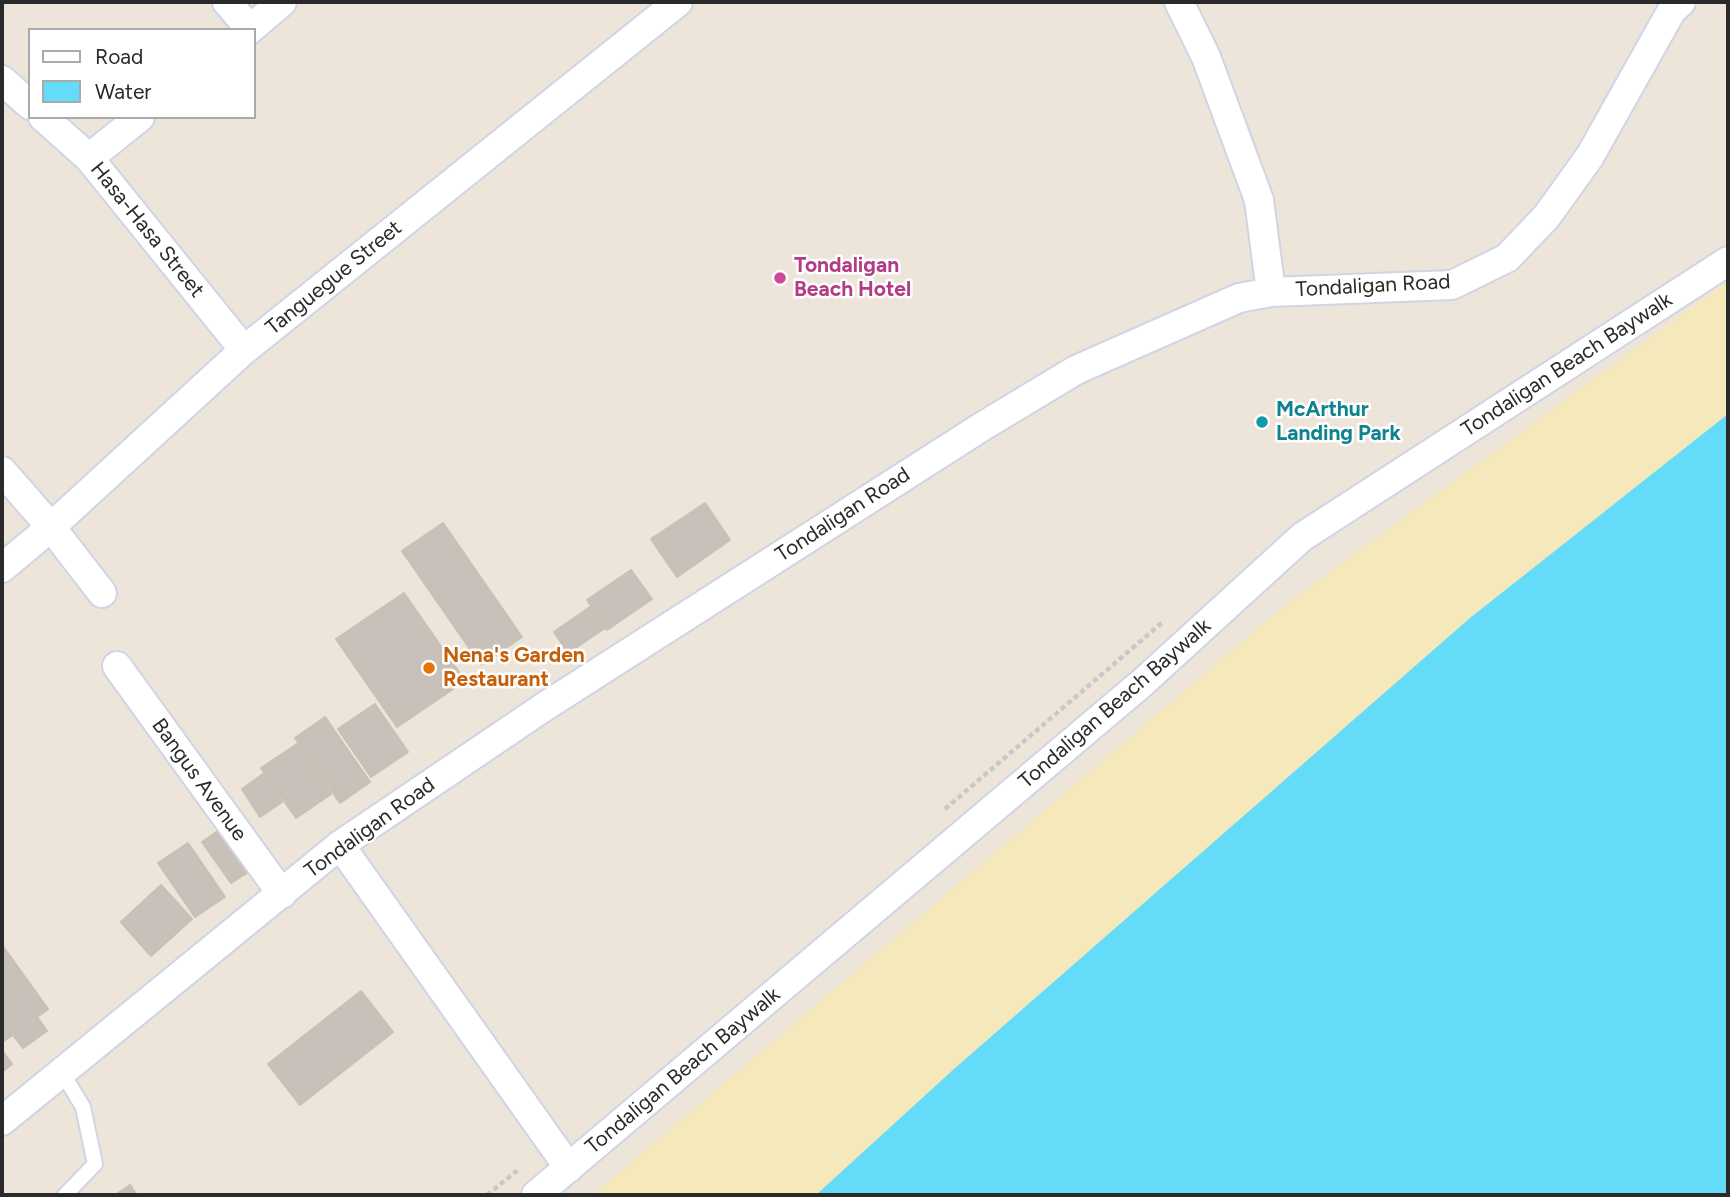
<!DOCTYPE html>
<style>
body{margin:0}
#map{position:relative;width:1730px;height:1197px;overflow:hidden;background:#ede4da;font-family:Figtree,sans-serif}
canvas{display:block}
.frame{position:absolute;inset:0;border:4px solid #2a2a2a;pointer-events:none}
.legend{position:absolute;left:28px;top:28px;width:228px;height:91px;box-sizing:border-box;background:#fff;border:2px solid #aaa;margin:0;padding:9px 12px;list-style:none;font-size:21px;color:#2a2a2a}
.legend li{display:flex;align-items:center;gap:14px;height:35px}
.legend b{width:35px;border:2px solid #aaa}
</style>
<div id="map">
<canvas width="1730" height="1197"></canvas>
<div class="frame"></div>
<ul class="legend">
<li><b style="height:9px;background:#fff"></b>Road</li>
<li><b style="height:19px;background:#64dcf9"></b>Water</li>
</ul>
</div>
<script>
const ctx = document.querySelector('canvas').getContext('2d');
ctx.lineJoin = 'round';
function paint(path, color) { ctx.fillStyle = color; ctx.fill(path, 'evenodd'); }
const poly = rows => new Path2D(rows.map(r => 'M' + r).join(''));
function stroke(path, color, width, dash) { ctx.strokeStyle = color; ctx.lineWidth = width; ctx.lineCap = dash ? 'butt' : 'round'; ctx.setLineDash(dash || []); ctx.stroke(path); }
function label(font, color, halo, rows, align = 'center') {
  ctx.font = font + ' Figtree,sans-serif'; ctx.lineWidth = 5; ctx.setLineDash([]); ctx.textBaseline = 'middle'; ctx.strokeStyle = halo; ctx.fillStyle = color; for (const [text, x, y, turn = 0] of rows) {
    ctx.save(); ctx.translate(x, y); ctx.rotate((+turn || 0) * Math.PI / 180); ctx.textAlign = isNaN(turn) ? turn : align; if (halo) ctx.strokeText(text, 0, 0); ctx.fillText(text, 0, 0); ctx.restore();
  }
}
paint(poly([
 [1728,281,1728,414,1470,618,954,1069,816,1195,593,1195,1290,601]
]), '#f5e8ba');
paint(poly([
 [1728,414,1728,1195,816,1195,954,1069,1470,618]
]), '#64dcf9');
const building = poly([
 [705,503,730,540,677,577,651,539,705,503],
 [443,523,522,637,481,665,402,551,443,523],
 [631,570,652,599,607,630,587,600,631,570],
 [404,593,465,681,397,727,336,639,404,593],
 [590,607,605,628,568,653,554,632,590,607],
 [375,704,408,752,371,777,338,729,375,704],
 [325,717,370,782,340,803,295,738,325,717],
 [297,744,331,794,296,818,261,768,297,744],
 [263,774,282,802,260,817,242,789,263,774],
 [218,831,247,873,231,883,202,842,218,831],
 [188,843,225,897,195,917,158,863,188,843],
 [161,885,192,919,151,956,121,922,161,885],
 [2,945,48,1009,37,1017,47,1031,23,1048,13,1035,2,1042,2,945],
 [361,991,393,1032,300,1105,268,1064,361,991],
 [2,1050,12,1064,2,1072,2,1050],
 [130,1185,137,1195,115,1195,130,1185]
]);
paint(building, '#c8c1ba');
stroke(building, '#c9c0b4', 2);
const lane = poly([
 [61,1071,83,1107,95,1164,65,1195]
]);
const street = poly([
 [227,2,250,29],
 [1179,2,1206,57,1259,200,1271,292],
 [249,30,282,2],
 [2,80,30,105],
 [43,117,89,158,244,350],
 [89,158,140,117],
 [2,471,51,527,102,593],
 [2,568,51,527,244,350,678,2],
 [117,666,282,894],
 [340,845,569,1168],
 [2,1121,340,845,544,707,983,426,1076,370,1239,298,1271,292,1452,285,1507,258,1547,216,1590,156,1672,10,1681,2],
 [536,1195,1142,683,1302,537,1728,261]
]);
stroke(lane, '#cfd5e4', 18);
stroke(street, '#cfd5e4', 32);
stroke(poly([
 [945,809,1164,621],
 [487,1195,519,1169]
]), '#c8c8c8', 4.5, [5, 3.5]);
stroke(lane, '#fff', 14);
stroke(street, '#fff', 28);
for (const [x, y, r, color] of [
 [780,278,7,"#d1479c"],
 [1262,422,7,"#0f9aa8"],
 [429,668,7,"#e8710a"]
]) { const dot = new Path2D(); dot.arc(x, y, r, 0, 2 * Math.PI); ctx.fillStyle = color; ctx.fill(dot); stroke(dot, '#fff', 2.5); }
label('21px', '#2a2a2a', '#fff', [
 ["Hasa-Hasa Street",147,230,51],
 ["Tanguegue Street",334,278,-39],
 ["Tondaligan Road",1373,286,-3],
 ["Tondaligan Beach Baywalk",1567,365,-33],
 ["Tondaligan Road",843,515,-33],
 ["Tondaligan Beach Baywalk",1115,704,-41],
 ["Bangus Avenue",199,780,54],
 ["Tondaligan Road",370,828,-36],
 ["Tondaligan Beach Baywalk",683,1071,-40]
]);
label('bold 21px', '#b23c85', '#fff', [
 ["Tondaligan",794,266],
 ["Beach Hotel",794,290]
], 'left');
label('bold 21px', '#0d838f', '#fff', [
 ["McArthur",1276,410],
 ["Landing Park",1276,434]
], 'left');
label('bold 21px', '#c56008', '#fff', [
 ["Nena's Garden",443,656],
 ["Restaurant",443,680]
], 'left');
</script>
